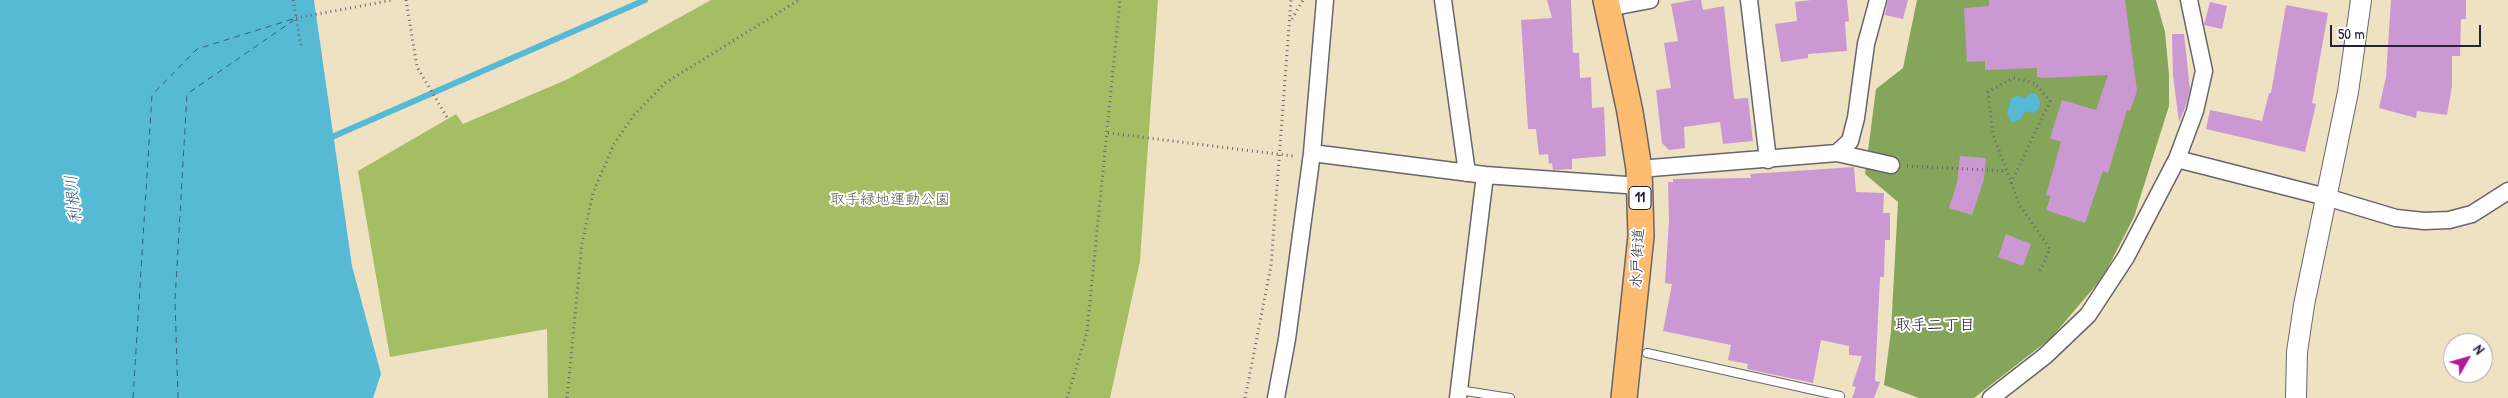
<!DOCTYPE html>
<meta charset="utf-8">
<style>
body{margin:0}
#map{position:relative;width:2508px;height:398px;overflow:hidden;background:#eee2c3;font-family:"Patrick Hand",sans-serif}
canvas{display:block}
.north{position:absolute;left:2443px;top:333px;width:50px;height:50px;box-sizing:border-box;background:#fff;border:1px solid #a7a7b1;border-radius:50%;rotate:52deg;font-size:14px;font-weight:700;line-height:20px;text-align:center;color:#22223b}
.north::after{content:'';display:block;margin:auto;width:18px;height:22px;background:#b5179e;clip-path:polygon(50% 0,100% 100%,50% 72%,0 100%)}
.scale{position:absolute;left:2330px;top:25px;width:151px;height:22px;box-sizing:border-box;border:2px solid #22223b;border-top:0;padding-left:6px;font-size:15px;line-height:18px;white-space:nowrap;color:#22223b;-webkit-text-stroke:4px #fff;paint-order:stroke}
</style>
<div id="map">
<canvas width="2508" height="398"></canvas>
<div class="north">N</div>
<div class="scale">50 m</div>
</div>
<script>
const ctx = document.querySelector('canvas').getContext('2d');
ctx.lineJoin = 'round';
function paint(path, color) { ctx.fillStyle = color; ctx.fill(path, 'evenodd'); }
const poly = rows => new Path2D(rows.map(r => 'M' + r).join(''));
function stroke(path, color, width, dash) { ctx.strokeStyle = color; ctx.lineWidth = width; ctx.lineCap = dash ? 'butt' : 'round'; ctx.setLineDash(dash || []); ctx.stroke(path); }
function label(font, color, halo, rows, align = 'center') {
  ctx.font = font + ' "Patrick Hand","Klee One",sans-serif'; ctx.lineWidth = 4; ctx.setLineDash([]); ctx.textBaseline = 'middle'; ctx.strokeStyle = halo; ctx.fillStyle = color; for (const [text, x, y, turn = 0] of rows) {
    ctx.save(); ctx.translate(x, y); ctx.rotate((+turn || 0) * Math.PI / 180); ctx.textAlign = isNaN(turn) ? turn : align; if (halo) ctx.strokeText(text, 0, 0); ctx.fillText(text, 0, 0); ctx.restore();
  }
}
paint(poly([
 [711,0,1158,0,1140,261,1110,398,548,398,547,329,390,357,358,171,456,114,463,124,568,79]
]), '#a5be64');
paint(poly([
 [1917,0,2156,0,2165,32,2169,75,2169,106,2134,217,2103,277,2051,338,1974,398,1919,398,1884,385,1891,331,1898,202,1865,174,1876,89,1903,68]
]), '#84a55a');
paint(poly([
 [0,0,314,0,352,266,381,374,373,398,0,398],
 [2031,93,2036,94,2040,101,2039,109,2033,113,2025,111,2021,119,2012,123,2007,113,2011,99,2018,95,2025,98]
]), '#57bad5');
stroke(poly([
 [325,140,645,0]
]), '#57bad5', 6);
stroke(poly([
 [133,398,152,95,197,49,296,18],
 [178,398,175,300,187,94,294,20]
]), '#375f79', 1, [6, 5]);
paint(poly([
 [1547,0,1571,0,1573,53,1579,53,1580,78,1591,77,1592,108,1604,107,1606,156,1572,159,1572,169,1553,170,1552,163,1549,164,1548,154,1539,155,1536,129,1528,129,1521,20,1552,18],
 [1693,0,1701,0,1703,10,1724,6,1734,99,1748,98,1753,141,1723,144,1720,122,1684,127,1685,148,1669,150,1662,143,1656,90,1671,88,1664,43,1678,41,1671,4],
 [1811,0,1847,0,1849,21,1845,22,1847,51,1808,54,1808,58,1781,62,1775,24,1797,21,1795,2],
 [1888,0,1908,0,1903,19,1885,15],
 [1989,0,2125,0,2137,91,2130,111,2127,110,2108,173,2103,171,2085,223,2046,210,2051,196,2046,195,2061,142,2050,138,2062,100,2096,110,2108,75,2043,78,2037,77,2037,68,1985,70,1985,61,1967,62,1964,8,1989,6],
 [2391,0,2466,0,2466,19,2461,19,2460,56,2452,56,2452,86,2447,115,2417,111,2416,118,2379,108,2386,77],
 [2210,2,2227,6,2222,29,2204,25],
 [2286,5,2328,13,2312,103,2316,104,2305,152,2206,129,2210,110,2262,121,2269,93,2271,93],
 [2172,34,2184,34,2190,90,2185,108,2179,122,2173,75],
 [1960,156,1986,158,1984,179,1972,215,1949,208,1957,183],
 [1854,167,1856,192,1884,193,1883,213,1890,213,1890,240,1885,240,1884,277,1880,277,1875,381,1880,382,1874,398,1852,398,1856,387,1852,386,1862,356,1849,355,1849,346,1821,340,1813,383,1747,369,1748,364,1728,360,1731,345,1663,331,1672,284,1665,283,1669,220,1668,182,1673,182,1673,179,1751,178,1750,174],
 [2006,234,2031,244,2023,266,1998,257]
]), '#cc98d4');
const service = poly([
 [1647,353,1840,396,1839,398],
 [1459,390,1510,398]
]);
const minor = poly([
 [1443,0,1467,173],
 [1749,0,1768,160],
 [1608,8,1650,0],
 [1312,153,1485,175,1640,186],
 [1837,153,1850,141,1856,118,1866,44,1878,0],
 [2177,159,2326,197,2396,218,2424,221,2449,220,2472,214,2508,191],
 [1639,169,1837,153,1891,165],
 [1276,398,1287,339,1312,153,1325,0],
 [1458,398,1485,175],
 [1991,398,2045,356,2088,315,2126,257,2177,159,2195,111,2204,71,2189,0]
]);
const tertiary = poly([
 [2296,398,2297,352,2304,305,2348,92,2361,0]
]);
const primary = poly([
 [1606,0,1630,112,1639,169,1641,236,1624,398]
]);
stroke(service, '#69656b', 10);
stroke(minor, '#69656b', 19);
stroke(tertiary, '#69656b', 22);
stroke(primary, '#69656b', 28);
stroke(poly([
 [293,0,301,46],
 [406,0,417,67,448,119],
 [296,18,393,0],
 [1292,19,1303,0],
 [1108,133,1293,156],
 [1907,166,2007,171],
 [2011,183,2050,101,2035,83,2013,78,1988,92,1993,135,2007,171,2019,204,2050,249,2040,271],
 [567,398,582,243,593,193,614,144,634,115,665,83,799,0],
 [1067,398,1087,332,1120,0],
 [1245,398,1271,266,1291,0]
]), '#69656b', 3, [1, 4]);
stroke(service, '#fff', 8);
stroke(minor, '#fff', 16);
stroke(tertiary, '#fff', 20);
stroke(primary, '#fdbc6f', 25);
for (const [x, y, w] of [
 [1640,198,22]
]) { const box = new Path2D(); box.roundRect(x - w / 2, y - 11.5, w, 23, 4); ctx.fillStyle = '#fff'; ctx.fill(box); stroke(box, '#22223b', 1); }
label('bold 14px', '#22223b', null, [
 ["11",1640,198]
]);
label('15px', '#56604b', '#fff', [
 ["取手緑地運動公園",890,200]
]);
label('15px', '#22223b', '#fff', [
 ["水戸街道",1638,258,-87]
]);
label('italic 16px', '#375f79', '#fff', [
 ["利根川",74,199,-96]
]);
label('16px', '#22223b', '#fff', [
 ["取手二丁目",1935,326]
]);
</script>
